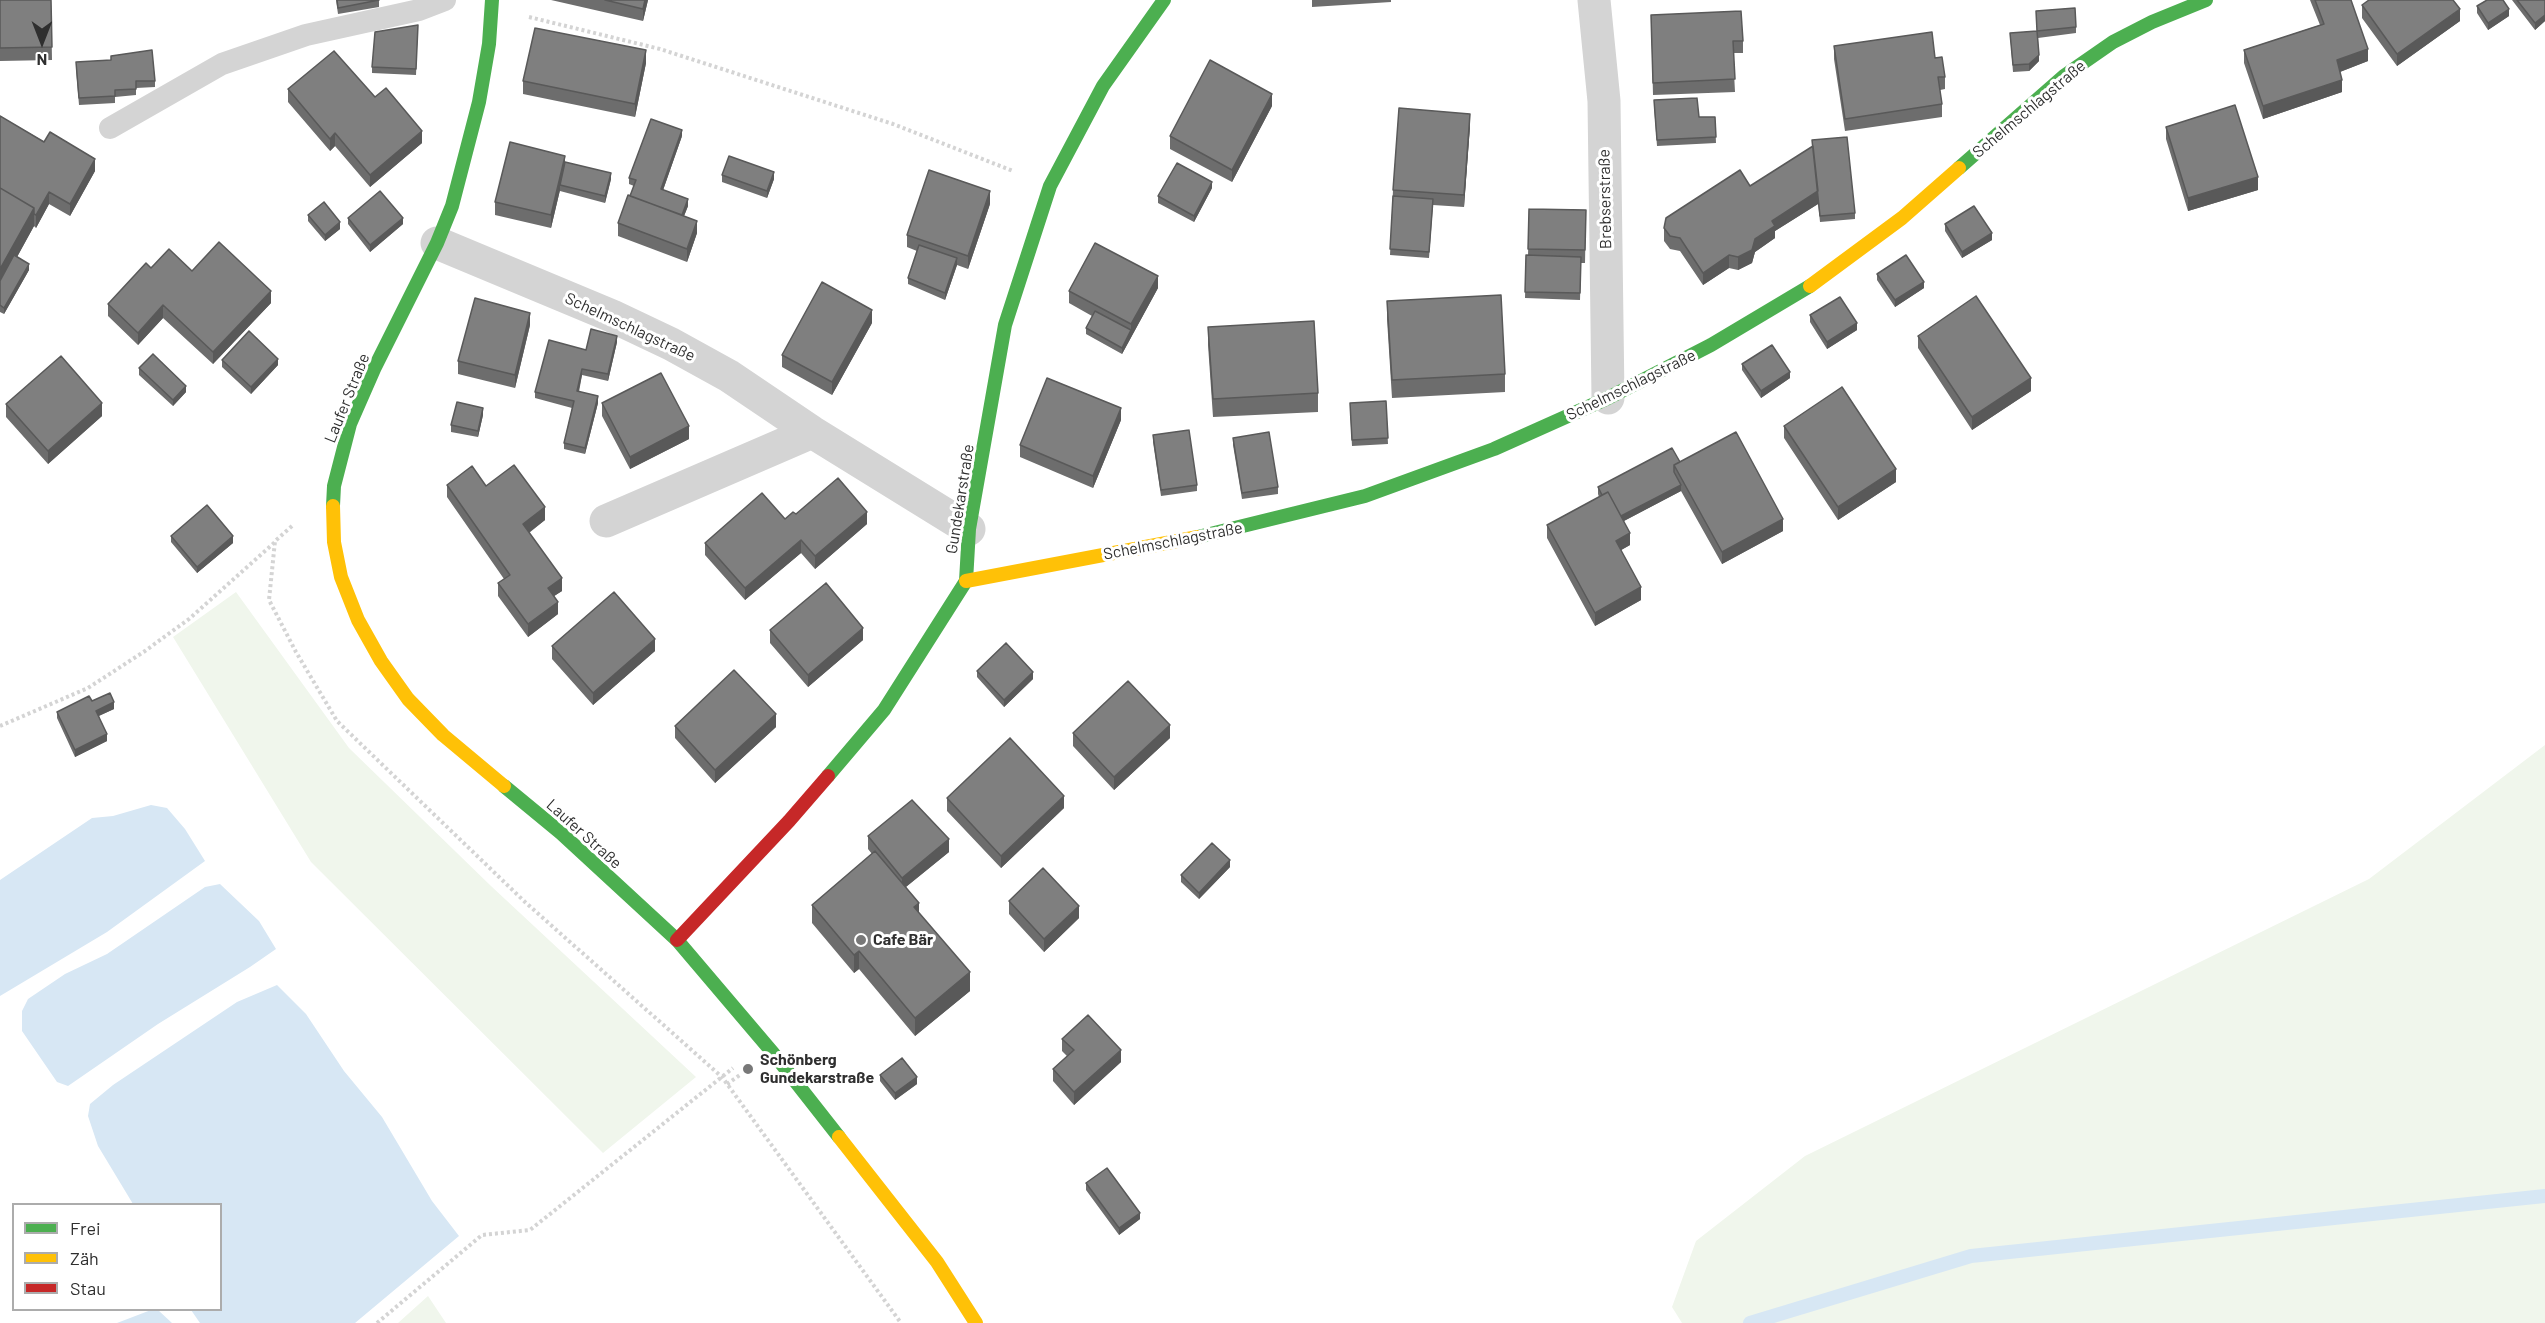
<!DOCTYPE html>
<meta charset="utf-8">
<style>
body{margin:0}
#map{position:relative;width:2545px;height:1323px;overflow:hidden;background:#fff;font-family:Barlow,sans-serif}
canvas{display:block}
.legend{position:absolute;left:12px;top:1203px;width:210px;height:108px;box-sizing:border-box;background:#fff;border:2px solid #acacac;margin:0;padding:8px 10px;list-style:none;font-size:18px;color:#2f2f2f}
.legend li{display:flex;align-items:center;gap:12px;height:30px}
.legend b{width:30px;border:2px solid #acacac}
.north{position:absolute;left:12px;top:12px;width:60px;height:60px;-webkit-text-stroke:4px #fff;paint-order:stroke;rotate:180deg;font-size:16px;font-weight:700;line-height:24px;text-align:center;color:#2f2f2f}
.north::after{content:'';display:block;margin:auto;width:21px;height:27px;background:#2f2f2f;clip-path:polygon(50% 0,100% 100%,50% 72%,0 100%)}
</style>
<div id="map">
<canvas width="2545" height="1323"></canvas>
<ul class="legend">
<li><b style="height:8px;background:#4caf50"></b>Frei</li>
<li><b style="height:8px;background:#ffc107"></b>Zäh</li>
<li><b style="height:8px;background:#c62828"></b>Stau</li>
</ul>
<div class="north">N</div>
</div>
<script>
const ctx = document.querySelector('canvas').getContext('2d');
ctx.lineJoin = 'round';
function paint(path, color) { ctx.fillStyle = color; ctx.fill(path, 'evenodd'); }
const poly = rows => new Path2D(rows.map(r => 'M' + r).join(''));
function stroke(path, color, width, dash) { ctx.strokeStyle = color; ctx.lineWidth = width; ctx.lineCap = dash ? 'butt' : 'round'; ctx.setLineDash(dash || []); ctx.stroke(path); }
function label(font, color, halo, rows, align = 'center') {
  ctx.font = font + ' Barlow,sans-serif'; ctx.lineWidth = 6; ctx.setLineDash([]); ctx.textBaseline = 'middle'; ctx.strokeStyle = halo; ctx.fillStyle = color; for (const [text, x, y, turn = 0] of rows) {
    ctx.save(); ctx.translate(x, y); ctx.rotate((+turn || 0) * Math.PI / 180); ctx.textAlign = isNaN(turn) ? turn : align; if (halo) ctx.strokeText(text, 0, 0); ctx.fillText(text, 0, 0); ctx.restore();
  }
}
paint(poly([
 [236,592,349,748,491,886,696,1077,603,1153,311,862,173,637],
 [2545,745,2545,1323,1682,1323,1672,1307,1696,1241,1805,1156,2369,879],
 [428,1296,446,1323,398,1323]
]), '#f0f6ec');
paint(poly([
 [151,805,167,808,185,829,205,861,107,932,0,996,0,880,92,818,113,816],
 [220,884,259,921,276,949,250,967,158,1024,68,1086,57,1082,22,1031,22,1011,28,999,65,974,107,954,205,887],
 [277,985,306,1014,344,1071,382,1117,432,1201,459,1236,355,1323,200,1323,191,1310,220,1310,220,1204,133,1204,98,1146,88,1116,90,1104,113,1085,237,1002],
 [151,1310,158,1310,172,1323,117,1323]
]), '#d7e7f4');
stroke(poly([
 [1750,1323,1971,1256,2545,1196]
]), '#d7e7f4', 14);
stroke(poly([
 [529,17,660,49,893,124,1013,171],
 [292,526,275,541,269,600,296,652,337,721,525,902,722,1077,901,1323],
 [0,726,88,688,145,651,189,619,275,542],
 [727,1084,740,1075],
 [377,1323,482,1235,530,1230,733,1068]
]), '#d4d4d4', 4, [3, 3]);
stroke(poly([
 [110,128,222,64,306,35,419,10,445,0]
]), '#d4d4d4', 22);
stroke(poly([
 [1594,0,1604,101,1608,398],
 [437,243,612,316,671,344,729,376,812,432,969,529],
 [606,521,812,432]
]), '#d4d4d4', 33);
stroke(poly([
 [1959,168,2064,76,2113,42,2152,22,2206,0],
 [333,506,334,486,350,424,375,367,437,243,452,206,479,102,489,44,492,0],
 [1198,537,1365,496,1494,449,1608,398,1711,345,1810,286],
 [828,776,884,710,966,581,969,529,1005,325,1050,186,1103,86,1164,0],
 [504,786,561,833,677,940,773,1053,839,1137]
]), '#4caf50', 14);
stroke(poly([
 [1810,286,1902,218,1959,168],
 [333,506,334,542,341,577,358,620,381,661,408,699,443,735,504,786],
 [966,581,1198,537],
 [839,1137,937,1262,976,1323]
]), '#ffc107', 14);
stroke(poly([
 [677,940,789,821,828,776]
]), '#c62828', 14);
paint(poly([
 [0,0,51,0,52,60,0,61],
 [336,0,379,0,379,7,338,14],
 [551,0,648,0,643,21],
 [1312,0,1391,0,1391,2,1312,7],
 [2310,0,2351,0,2368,61,2340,72,2342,92,2263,119,2244,63,2244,50,2320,25],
 [2512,0,2545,0,2545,21,2535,30],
 [2362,5,2460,21,2397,66,2362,18],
 [2477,6,2509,16,2488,30,2477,13],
 [2036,11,2076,27,2076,33,2038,38,2039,61,2029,71,2013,72,2010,33,2037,31],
 [1651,15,1743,41,1743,53,1733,53,1735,92,1653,95],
 [418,25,416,75,372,73,372,67],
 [1834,46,1935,58,1945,77,1945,89,1940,90,1942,104,1942,117,1845,131,1834,59],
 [646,63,635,117,523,94,523,81],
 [76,69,155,81,155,87,136,88,136,95,115,97,115,103,79,105],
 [288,89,375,97,422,143,370,187,335,146,330,151,288,102],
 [1272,106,1232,182,1170,149,1170,136],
 [1654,106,1699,117,1715,117,1716,143,1657,146],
 [0,116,95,171,70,216,49,204,36,228,34,226,17,257,29,270,4,314,0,312],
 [1470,126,1464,207,1433,205,1429,258,1390,255,1393,190],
 [2166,127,2258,190,2188,211,2166,139],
 [682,136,663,190,688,206,684,216,697,233,687,262,618,236,618,223,634,186,629,184,629,178],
 [1812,140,1855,213,1855,219,1820,222,1818,202,1818,204,1775,231,1775,238,1755,252,1752,263,1738,270,1729,268,1703,285,1680,251,1670,249,1664,241,1664,228,1750,186,1812,147],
 [565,162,611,179,605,203,560,191,560,190,551,228,495,215,495,202],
 [722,175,774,179,767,198,722,182],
 [1212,188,1194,222,1158,203,1158,196],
 [990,204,968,269,957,265,945,300,908,284,908,278,917,251,907,247,907,235],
 [1529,209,1586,210,1585,263,1581,263,1580,300,1525,298,1526,255,1528,256],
 [308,215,340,229,325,241,308,221],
 [348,218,403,224,370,252,348,224],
 [1945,224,1992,240,1962,258,1945,231],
 [151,268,192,271,271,303,213,364,163,318,138,345,108,316,108,304],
 [1877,274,1924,288,1895,307,1877,280],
 [1158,288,1122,354,1086,334,1086,328,1092,316,1069,303,1069,291],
 [1387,301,1505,374,1505,392,1392,398,1387,319],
 [1810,315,1857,330,1827,349,1810,322],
 [872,323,832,395,782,367,782,355],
 [530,325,515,388,458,374,458,361],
 [1208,327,1318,393,1318,412,1213,417,1208,345],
 [1918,336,2031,391,1972,430,1918,348],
 [617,342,608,381,582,375,579,392,598,403,585,454,564,449,564,443,572,408,535,398,535,392,586,350],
 [222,360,278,365,251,394,222,367],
 [1742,364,1790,378,1761,398,1742,370],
 [139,368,186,392,173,406,139,375],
 [1386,401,1388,444,1352,446,1350,409],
 [602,403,689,439,630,469,602,416],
 [6,404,102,416,48,464,6,417],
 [483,415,478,437,451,432,451,425],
 [1121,420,1093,488,1020,457,1020,445],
 [1784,426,1896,482,1838,520,1784,438],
 [1153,435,1197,485,1197,491,1161,496,1153,442],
 [1233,438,1278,487,1278,494,1242,499,1233,445],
 [1680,462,1783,531,1722,564,1681,491,1624,521,1630,545,1621,550,1641,600,1595,626,1547,538,1547,525,1599,497,1598,494,1598,487],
 [447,485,486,486,545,520,529,533,562,591,554,596,558,614,528,637,498,596,498,583,504,579,447,497],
 [796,514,867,524,815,569,801,553,745,600,705,555,705,543,785,519],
 [171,536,233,543,197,573,171,542],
 [770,630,863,640,808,687,770,643],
 [552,646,655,651,593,705,552,659],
 [977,671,1033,679,1004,707,977,677],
 [92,701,114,709,99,716,107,741,75,757,57,718,57,712],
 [675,726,776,727,715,783,675,738],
 [1073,733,1170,738,1114,790,1073,746],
 [947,798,1064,808,1001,868,947,811],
 [868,836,949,852,906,887,919,913,970,991,915,1036,859,969,854,973,812,923,812,905,872,854,868,849],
 [1230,867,1199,899,1181,882,1181,875],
 [1009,901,1079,918,1044,952,1009,914],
 [1062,1039,1121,1062,1074,1105,1053,1081,1053,1069,1067,1056,1062,1051],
 [880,1075,917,1084,895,1100,880,1081],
 [1086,1183,1140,1219,1119,1235,1086,1190]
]), '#6d6d6d');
paint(poly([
 [645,0,648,0,643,21,643,9],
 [2460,9,2460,21,2397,66,2397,54],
 [2509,9,2509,16,2488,30,2488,23],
 [2545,15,2545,21,2535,30,2535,23],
 [2368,49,2368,61,2337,73,2337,60],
 [646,50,646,63,635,117,635,104],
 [2039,55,2039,61,2029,71,2029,64],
 [2342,80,2342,92,2263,119,2263,106],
 [1272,94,1272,106,1232,182,1232,170],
 [1470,114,1470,126,1464,207,1464,195],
 [682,130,682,136,661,196,661,189],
 [422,131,422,143,370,187,370,175],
 [335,133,335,146,330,151,330,139],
 [565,156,565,168,560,185,560,190,551,228,551,215],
 [95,159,95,171,70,216,70,204],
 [774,172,774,179,767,198,767,191],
 [611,173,611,179,605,203,605,196],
 [2258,177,2258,190,2188,211,2188,198],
 [1212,182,1212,188,1194,222,1194,216],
 [990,191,990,204,968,269,968,256],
 [1818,191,1818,204,1775,231,1775,238,1755,252,1752,263,1738,270,1738,257,1772,221],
 [49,192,49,204,36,228,36,215],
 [688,199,688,206,680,226,680,220],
 [34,208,34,226,0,288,0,269],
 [403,218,403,224,370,252,370,245],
 [697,221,697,233,687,262,687,249],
 [340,222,340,229,325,241,325,235],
 [1992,233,1992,240,1962,258,1962,252],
 [1729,255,1729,268,1703,285,1703,273],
 [957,258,957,265,945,300,945,293],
 [29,264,29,270,4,314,4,308],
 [1158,276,1158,288,1122,354,1122,348,1131,330,1131,324],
 [1924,282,1924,288,1895,307,1895,300],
 [271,291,271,303,213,364,213,352],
 [163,305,163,318,138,345,138,333],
 [872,310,872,323,832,395,832,382],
 [530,313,530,325,515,388,515,375],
 [1857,323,1857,330,1827,349,1827,342],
 [617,336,617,342,608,381,608,374],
 [278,359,278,365,251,394,251,387],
 [582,369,582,375,577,398,577,391],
 [1790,372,1790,378,1761,398,1761,391],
 [2031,378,2031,391,1972,430,1972,417],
 [186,386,186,392,173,406,173,400],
 [598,396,598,403,585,454,585,448],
 [102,403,102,416,48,464,48,451],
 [483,408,483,415,478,437,478,431],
 [1121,408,1121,420,1093,488,1093,476],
 [689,426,689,439,630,469,630,457],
 [1896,469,1896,482,1838,520,1838,507],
 [1681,485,1681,491,1618,524,1618,517],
 [545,507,545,520,523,537,523,524],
 [867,512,867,524,815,569,815,556],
 [1783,519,1783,531,1722,564,1722,552],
 [1630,533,1630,545,1616,553,1616,541],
 [233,536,233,543,197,573,197,567],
 [801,540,801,553,745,600,745,588],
 [562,578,562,591,548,600,548,588],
 [1641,587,1641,600,1595,626,1595,613],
 [558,602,558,614,528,637,528,624],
 [863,628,863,640,808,687,808,675],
 [655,639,655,651,593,705,593,693],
 [1033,672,1033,679,1004,707,1004,700],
 [114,702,114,709,96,717,96,711],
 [776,714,776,727,715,783,715,770],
 [1170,725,1170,738,1114,790,1114,777],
 [107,734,107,741,75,757,75,750],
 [1064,796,1064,808,1001,868,1001,856],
 [949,839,949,852,902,890,902,878],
 [1230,860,1230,867,1199,899,1199,893],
 [919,903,919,921,914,907],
 [1079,906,1079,918,1044,952,1044,939],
 [859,951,859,969,854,973,854,955],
 [970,972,970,991,915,1036,915,1018],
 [1121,1050,1121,1062,1074,1105,1074,1092],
 [917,1077,917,1084,895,1100,895,1093],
 [1140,1213,1140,1219,1119,1235,1119,1228]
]), '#595959');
const building = poly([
 [0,0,51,0,52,47,0,48,0,0],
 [337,0,379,0,338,8,337,0],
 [605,0,645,0,643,9,605,0],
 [2315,0,2351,0,2368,49,2337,60,2342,80,2263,106,2244,50,2324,24,2315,0],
 [2369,0,2453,0,2460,9,2397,54,2362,5,2369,0],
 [2487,0,2503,0,2509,9,2488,23,2477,6,2487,0],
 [2517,0,2545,0,2545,15,2535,23,2517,0],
 [2075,8,2076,27,2037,31,2036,11,2075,8],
 [1741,11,1743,41,1733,41,1735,79,1653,83,1651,15,1741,11],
 [418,25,416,69,372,67,375,32,418,25],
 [535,28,646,50,635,104,523,81,535,28],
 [2037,31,2039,55,2029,64,2013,65,2010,33,2037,31],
 [1932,32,1935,58,1942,57,1945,77,1938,77,1942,104,1845,119,1834,46,1932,32],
 [152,50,155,81,136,81,136,89,115,90,115,96,79,98,76,62,111,60,111,56,152,50],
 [334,51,375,97,386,88,422,131,370,175,335,133,330,139,288,89,334,51],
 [1210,60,1272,94,1232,170,1170,136,1210,60],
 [1697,98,1699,117,1715,117,1716,137,1657,140,1654,100,1697,98],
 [2235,105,2258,177,2188,198,2166,127,2235,105],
 [1399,108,1470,114,1464,195,1393,190,1399,108],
 [0,116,44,142,50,132,95,159,70,204,49,192,36,215,34,214,34,208,0,188,0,116],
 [651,119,682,130,661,189,688,199,682,215,630,196,636,180,629,178,651,119],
 [1847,137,1855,213,1820,216,1812,140,1847,137],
 [510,142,565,156,551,215,495,202,510,142],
 [1813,146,1818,191,1772,221,1775,226,1755,239,1752,250,1738,257,1729,255,1703,273,1680,238,1670,236,1664,228,1666,218,1740,170,1750,186,1813,146],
 [729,156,774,172,767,191,722,175,729,156],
 [565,162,611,173,605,196,560,185,565,162],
 [1177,163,1212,182,1194,216,1158,196,1177,163],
 [929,170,990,191,968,256,907,235,929,170],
 [0,188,34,208,0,269,0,188],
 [380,191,403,218,370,245,348,218,380,191],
 [628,195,697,221,687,249,618,223,628,195],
 [1393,196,1433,199,1429,252,1390,249,1393,196],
 [324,202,340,222,325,235,308,215,324,202],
 [1974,206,1992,233,1962,252,1945,224,1974,206],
 [1529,209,1586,210,1585,250,1528,249,1529,209],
 [219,242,271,291,213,352,163,305,138,333,108,304,146,263,151,268,169,249,192,271,219,242],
 [1095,243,1158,276,1131,324,1069,291,1095,243],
 [919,245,957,258,945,293,908,278,919,245],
 [14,255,29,264,4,308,0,305,0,281,14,255],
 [1526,255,1581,257,1580,293,1525,292,1526,255],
 [1906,255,1924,282,1895,300,1877,274,1906,255],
 [822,282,872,310,832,382,782,355,822,282],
 [1501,295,1505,374,1392,380,1387,301,1501,295],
 [1976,296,2031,378,1972,417,1918,336,1976,296],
 [1840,297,1857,323,1827,342,1810,315,1840,297],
 [475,298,530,313,515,375,458,361,475,298],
 [1095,311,1131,330,1122,348,1086,328,1095,311],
 [1314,321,1318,393,1213,399,1208,327,1314,321],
 [591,329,617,336,608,374,582,369,577,391,598,396,585,448,564,443,574,401,535,392,549,340,586,350,591,329],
 [249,331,278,359,251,387,222,360,249,331],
 [1772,345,1790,372,1761,391,1742,364,1772,345],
 [153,354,186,386,173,400,139,368,153,354],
 [61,356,102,403,48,451,6,404,61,356],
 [661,373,689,426,630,457,602,403,661,373],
 [1047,378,1121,408,1093,476,1020,445,1047,378],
 [1842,387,1896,469,1838,507,1784,426,1842,387],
 [1386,401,1388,438,1352,440,1350,403,1386,401],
 [457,402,483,408,478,431,451,425,457,402],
 [1189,430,1197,485,1161,490,1153,435,1189,430],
 [1269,432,1278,487,1242,493,1233,438,1269,432],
 [1736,432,1783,519,1722,552,1674,465,1736,432],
 [1672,448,1680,462,1674,465,1674,472,1681,485,1621,516,1608,492,1602,495,1598,487,1672,448],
 [514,465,545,507,523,524,562,578,548,588,558,602,528,624,498,583,510,575,447,485,472,466,486,486,514,465],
 [838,478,867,512,815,556,801,540,745,588,705,543,762,493,785,519,793,512,796,514,838,478],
 [1608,492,1630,533,1616,541,1641,587,1595,613,1547,525,1608,492],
 [207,505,233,536,197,567,171,536,207,505],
 [826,583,863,628,808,675,770,630,826,583],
 [614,592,655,639,593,693,552,646,614,592],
 [1006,643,1033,672,1004,700,977,671,1006,643],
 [734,670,776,714,715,770,675,726,734,670],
 [1128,681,1170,725,1114,777,1073,733,1128,681],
 [110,693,114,702,96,711,107,734,75,750,57,712,89,696,92,701,110,693],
 [1010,738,1064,796,1001,856,947,798,1010,738],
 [912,800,949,839,902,878,868,836,912,800],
 [1212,843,1230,860,1199,893,1181,875,1212,843],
 [875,851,919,903,914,907,970,972,915,1018,859,951,854,955,812,905,875,851],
 [1043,868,1079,906,1044,939,1009,901,1043,868],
 [1088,1015,1121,1050,1074,1092,1053,1069,1074,1050,1062,1039,1088,1015],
 [902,1058,917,1077,895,1093,880,1075,902,1058],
 [1107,1168,1140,1213,1119,1228,1086,1183,1107,1168]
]);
paint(building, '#7f7f7f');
stroke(building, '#595959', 1.5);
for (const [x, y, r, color] of [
 [861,940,6,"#787878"],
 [748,1069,6,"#787878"]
]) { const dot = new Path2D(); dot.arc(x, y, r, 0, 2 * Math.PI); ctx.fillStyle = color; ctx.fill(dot); stroke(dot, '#fff', 2); }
label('16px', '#2f2f2f', '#fff', [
 ["Schelmschlagstraße",2029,109,-40],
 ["Brebserstraße",1605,199,-91],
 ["Schelmschlagstraße",630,327,25],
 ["Schelmschlagstraße",1631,385,-26],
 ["Laufer Straße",347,398,-68],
 ["Gundekarstraße",960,499,-81],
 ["Schelmschlagstraße",1173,541,-11],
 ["Laufer Straße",584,834,42]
]);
label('bold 16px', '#2f2f2f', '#fff', [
 ["Cafe Bär",873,940],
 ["Schönberg",760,1060],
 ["Gundekarstraße",760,1078]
], 'left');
</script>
